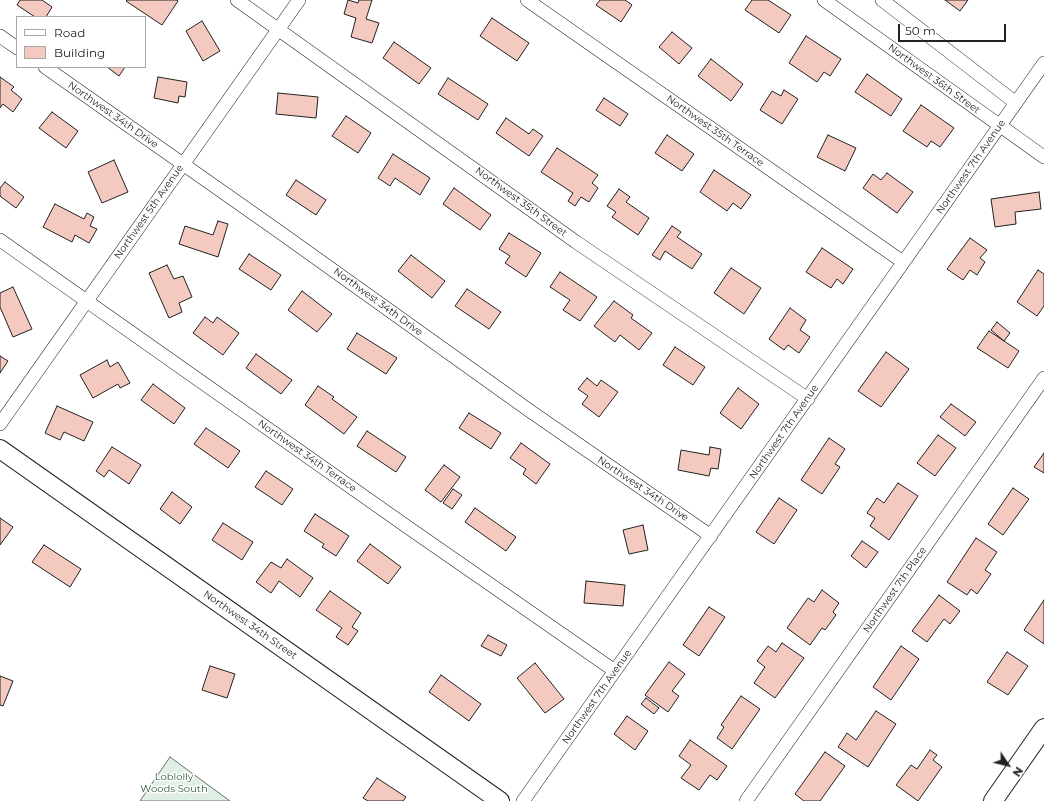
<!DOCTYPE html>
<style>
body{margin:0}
#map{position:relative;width:1044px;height:801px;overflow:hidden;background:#fff;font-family:Montserrat,sans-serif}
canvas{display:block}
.legend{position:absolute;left:16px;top:16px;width:130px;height:52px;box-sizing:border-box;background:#fff;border:1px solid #a7a7a7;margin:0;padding:5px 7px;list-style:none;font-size:12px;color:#222}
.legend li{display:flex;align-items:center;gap:8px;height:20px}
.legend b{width:20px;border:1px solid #a7a7a7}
.north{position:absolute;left:988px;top:745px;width:40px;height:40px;-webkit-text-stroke:3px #fff;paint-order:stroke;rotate:125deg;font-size:11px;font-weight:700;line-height:16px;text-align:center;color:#222}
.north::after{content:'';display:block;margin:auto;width:14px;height:18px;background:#222;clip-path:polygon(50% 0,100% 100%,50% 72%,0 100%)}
.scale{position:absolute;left:898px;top:24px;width:108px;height:18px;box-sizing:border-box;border:2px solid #222;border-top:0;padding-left:5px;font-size:12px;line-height:14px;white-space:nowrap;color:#222;-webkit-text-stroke:3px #fff;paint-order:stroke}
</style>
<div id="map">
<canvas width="1044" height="801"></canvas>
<ul class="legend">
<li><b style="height:5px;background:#fff"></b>Road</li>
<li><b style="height:11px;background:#f3c9c0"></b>Building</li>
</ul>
<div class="north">N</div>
<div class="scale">50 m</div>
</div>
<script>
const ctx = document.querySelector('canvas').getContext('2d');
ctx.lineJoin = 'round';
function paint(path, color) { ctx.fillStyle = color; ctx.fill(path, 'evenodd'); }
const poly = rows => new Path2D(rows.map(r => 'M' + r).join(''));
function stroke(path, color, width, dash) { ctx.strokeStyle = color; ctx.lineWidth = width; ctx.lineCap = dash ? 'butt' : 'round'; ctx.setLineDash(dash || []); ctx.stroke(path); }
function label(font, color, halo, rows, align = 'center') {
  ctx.font = font + ' Montserrat,sans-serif'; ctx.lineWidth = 3; ctx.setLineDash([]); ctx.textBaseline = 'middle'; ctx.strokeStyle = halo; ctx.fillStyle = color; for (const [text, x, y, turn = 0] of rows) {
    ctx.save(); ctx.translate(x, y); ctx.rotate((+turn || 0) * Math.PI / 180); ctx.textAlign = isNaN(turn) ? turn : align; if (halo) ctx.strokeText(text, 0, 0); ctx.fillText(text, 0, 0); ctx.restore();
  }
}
const green = poly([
 [170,757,230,801,140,801,170,757]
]);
paint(green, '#e0efe3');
stroke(green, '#6f6f6f', 1);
const building = poly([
 [20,0,42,0,52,7,46,17,35,17,17,5,20,0],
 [127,0,177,0,178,1,162,25,126,1,127,0],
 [348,0,358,3,359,0,372,0,366,19,379,23,372,43,351,37,356,18,344,14,348,0],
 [600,0,625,0,632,5,621,22,596,5,600,0],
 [752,0,768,0,791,15,779,33,745,10,752,0],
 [945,0,968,0,960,11,945,0],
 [492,18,529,43,517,61,480,36,492,18],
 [202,21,220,51,203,61,186,31,202,21],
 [672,32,692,48,679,64,659,47,672,32],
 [806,36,841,59,830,76,824,72,817,82,789,63,806,36],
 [394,42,431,68,419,84,383,58,394,42],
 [711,59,743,84,731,101,698,76,711,59],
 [107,67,125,67,119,76,107,67],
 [867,74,902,99,891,116,855,92,867,74],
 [0,77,14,87,11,90,22,99,13,112,3,104,0,108,0,77],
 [158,77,187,82,185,97,179,96,178,103,154,98,158,77],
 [448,78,488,104,478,120,438,94,448,78],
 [784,90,798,99,782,124,760,110,772,91,781,96,784,90],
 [278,93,318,97,316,118,276,114,278,93],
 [604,98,628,114,620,126,596,110,604,98],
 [921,105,954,128,940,147,931,141,927,147,903,131,921,105],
 [52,112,78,131,66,148,39,128,52,112],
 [346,116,371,133,358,153,332,136,346,116],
 [506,118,529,134,533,129,543,136,529,156,496,133,506,118],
 [667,135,694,154,682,171,655,153,667,135],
 [828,135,856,148,845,171,817,157,828,135],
 [557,148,598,175,592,183,598,188,589,202,581,197,575,206,568,201,573,193,541,172,557,148],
 [393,154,430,178,420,195,395,178,390,186,378,178,393,154],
 [114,160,128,192,102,203,88,172,114,160],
 [714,170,751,195,741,209,733,203,727,211,700,192,714,170],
 [887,173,913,192,897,213,863,188,873,174,881,180,887,173],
 [296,180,326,200,316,215,286,195,296,180],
 [5,182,24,197,16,208,0,196,0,188,5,182],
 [454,188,491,215,480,230,443,204,454,188],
 [619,189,630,197,626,202,649,218,638,235,612,217,616,212,607,206,619,189],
 [1039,192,1041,209,1015,212,1016,224,995,227,991,199,1039,192],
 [55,204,84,219,87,213,94,217,90,226,97,229,89,243,75,235,72,242,43,227,55,204],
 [218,221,228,224,218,257,179,244,185,226,213,235,218,221],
 [672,226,681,232,677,237,702,254,692,269,665,251,660,260,652,255,672,226],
 [509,233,541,253,526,277,505,263,510,256,499,249,509,233],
 [970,238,987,250,980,258,985,262,977,275,970,270,963,280,947,269,970,238],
 [822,248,853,269,843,284,837,279,831,288,806,272,822,248],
 [249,254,281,275,271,290,239,269,249,254],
 [411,255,445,281,432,298,398,271,411,255],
 [167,265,174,279,183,276,192,297,179,303,182,312,169,318,149,273,167,265],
 [731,268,761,288,744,314,714,293,731,268],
 [1038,270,1044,274,1044,306,1037,316,1017,302,1038,270],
 [560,272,597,297,580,321,563,310,570,300,550,287,560,272],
 [13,287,32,329,13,337,0,307,0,293,13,287],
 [467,289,501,312,489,329,455,306,467,289],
 [302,291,332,314,317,332,288,310,302,291],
 [614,301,633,315,631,318,652,333,639,350,620,335,615,342,594,326,614,301],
 [790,308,806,320,800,330,810,337,799,353,788,345,784,350,769,339,790,308],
 [205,317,213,323,217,317,239,333,223,355,193,333,205,317],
 [997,322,1010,333,1004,341,991,330,997,322],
 [989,331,1019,351,1008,368,977,348,989,331],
 [357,333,397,358,386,374,347,349,357,333],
 [675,347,705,367,693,385,663,365,675,347],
 [886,352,909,369,881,407,858,391,886,352],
 [256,354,292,380,281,394,246,368,256,354],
 [0,356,8,361,0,373,0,356],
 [107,360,110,367,118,362,130,383,120,388,118,384,93,398,80,375,107,360],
 [587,378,597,386,601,380,618,392,599,417,582,404,588,396,578,389,587,378],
 [153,384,185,408,174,424,141,400,153,384],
 [318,386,334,397,332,399,357,417,344,434,305,405,318,386],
 [738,388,759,404,741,429,720,413,738,388],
 [951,404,976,422,965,436,940,417,951,404],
 [57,406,93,422,84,441,64,432,60,440,45,433,57,406],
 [469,413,501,433,491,449,459,428,469,413],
 [206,428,240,451,228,468,194,444,206,428],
 [367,431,406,457,396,472,357,446,367,431],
 [938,435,956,448,935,476,917,463,938,435],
 [829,438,845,449,835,464,840,467,822,494,801,480,829,438],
 [521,443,550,464,536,484,523,474,526,469,510,458,521,443],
 [112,447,141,465,129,484,109,470,104,477,96,471,112,447],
 [710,447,721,449,718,469,711,468,709,476,678,470,681,450,709,455,710,447],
 [1044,453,1044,473,1034,467,1044,453],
 [444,465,460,477,441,502,425,490,444,465],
 [266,471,293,489,282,505,255,487,266,471],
 [898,483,918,496,889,540,870,526,875,518,867,513,877,498,884,503,898,483],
 [1013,488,1029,499,1003,535,988,524,1013,488],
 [453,489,462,495,452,509,443,503,453,489],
 [172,492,192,507,180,524,160,509,172,492],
 [779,498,797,510,774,544,756,532,779,498],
 [475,508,516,537,506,551,465,522,475,508],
 [315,514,349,536,336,556,322,547,324,544,304,531,315,514],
 [0,518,13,527,0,545,0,518],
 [223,523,253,542,242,560,212,540,223,523],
 [643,525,648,550,629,554,623,530,643,525],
 [976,538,997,552,985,570,991,574,977,594,971,589,967,595,947,582,976,538],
 [862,541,878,552,866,568,851,556,862,541],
 [370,544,401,567,388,584,357,561,370,544],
 [44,545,81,569,70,587,32,562,44,545],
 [287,559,313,578,300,597,279,581,271,593,256,582,271,562,281,568,287,559],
 [586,581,625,585,623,606,584,603,586,581],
 [822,590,839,603,833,612,836,615,825,630,822,628,810,645,787,628,808,598,814,602,822,590],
 [330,591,361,613,352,627,358,631,348,645,336,637,342,628,316,610,330,591],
 [939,595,960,611,950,624,944,619,927,642,912,631,939,595],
 [1044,600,1044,644,1024,630,1044,600],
 [709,607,725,617,699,656,683,645,709,607],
 [488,635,507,645,501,656,481,646,488,635],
 [782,643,804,658,775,698,754,683,765,667,757,661,768,646,776,652,782,643],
 [901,646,919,659,891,700,873,687,901,646],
 [1007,652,1028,666,1008,695,987,682,1007,652],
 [669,662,685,674,672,691,679,696,668,712,645,695,669,662],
 [535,663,564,699,545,713,517,678,535,663],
 [210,666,235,674,227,698,202,690,210,666],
 [441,675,481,704,469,721,429,692,441,675],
 [0,676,13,681,3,706,0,705,0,676],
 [741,696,760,709,732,749,717,738,724,727,721,725,741,696],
 [646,698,659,708,654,714,641,704,646,698],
 [876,711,896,724,868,767,838,747,847,733,856,740,876,711],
 [627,716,648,731,635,750,614,734,627,716],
 [690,740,727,766,717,780,710,775,699,790,681,778,691,765,679,756,690,740],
 [930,750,937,755,933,760,942,767,918,801,896,785,911,765,917,769,930,750],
 [825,752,845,766,820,801,804,801,795,794,825,752],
 [377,778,406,797,403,801,368,801,363,798,377,778]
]);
paint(building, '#f3c9c0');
stroke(building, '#222', 1);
const street = poly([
 [237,0,576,242,808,399],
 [527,0,903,262],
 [824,0,1044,157],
 [882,0,1016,103],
 [0,36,17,48],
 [45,67,281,233,530,411,711,536],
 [0,240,406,526,615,671],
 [0,424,299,0],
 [523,801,1044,63],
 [746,801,1044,378]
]);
const secondary = poly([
 [0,449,500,801],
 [993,801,1044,728]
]);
stroke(street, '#222', 14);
stroke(secondary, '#222', 20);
stroke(street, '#fff', 13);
stroke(secondary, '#fff', 18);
label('10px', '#222', '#fff', [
 ["Northwest 36th Street",934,79,36],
 ["Northwest 34th Drive",113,115,35],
 ["Northwest 35th Terrace",715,131,35],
 ["Northwest 7th Avenue",971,167,-55],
 ["Northwest 35th Street",521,202,36],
 ["Northwest 5th Avenue",149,212,-55],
 ["Northwest 34th Drive",378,302,36],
 ["Northwest 7th Avenue",784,432,-55],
 ["Northwest 34th Terrace",307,456,35],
 ["Northwest 34th Drive",643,489,34],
 ["Northwest 7th Place",895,590,-55],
 ["Northwest 34th Street",250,625,35],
 ["Northwest 7th Avenue",597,697,-55]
]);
label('10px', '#2f5e38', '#fff', [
 ["Loblolly",174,777],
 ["Woods South",174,789]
]);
</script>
